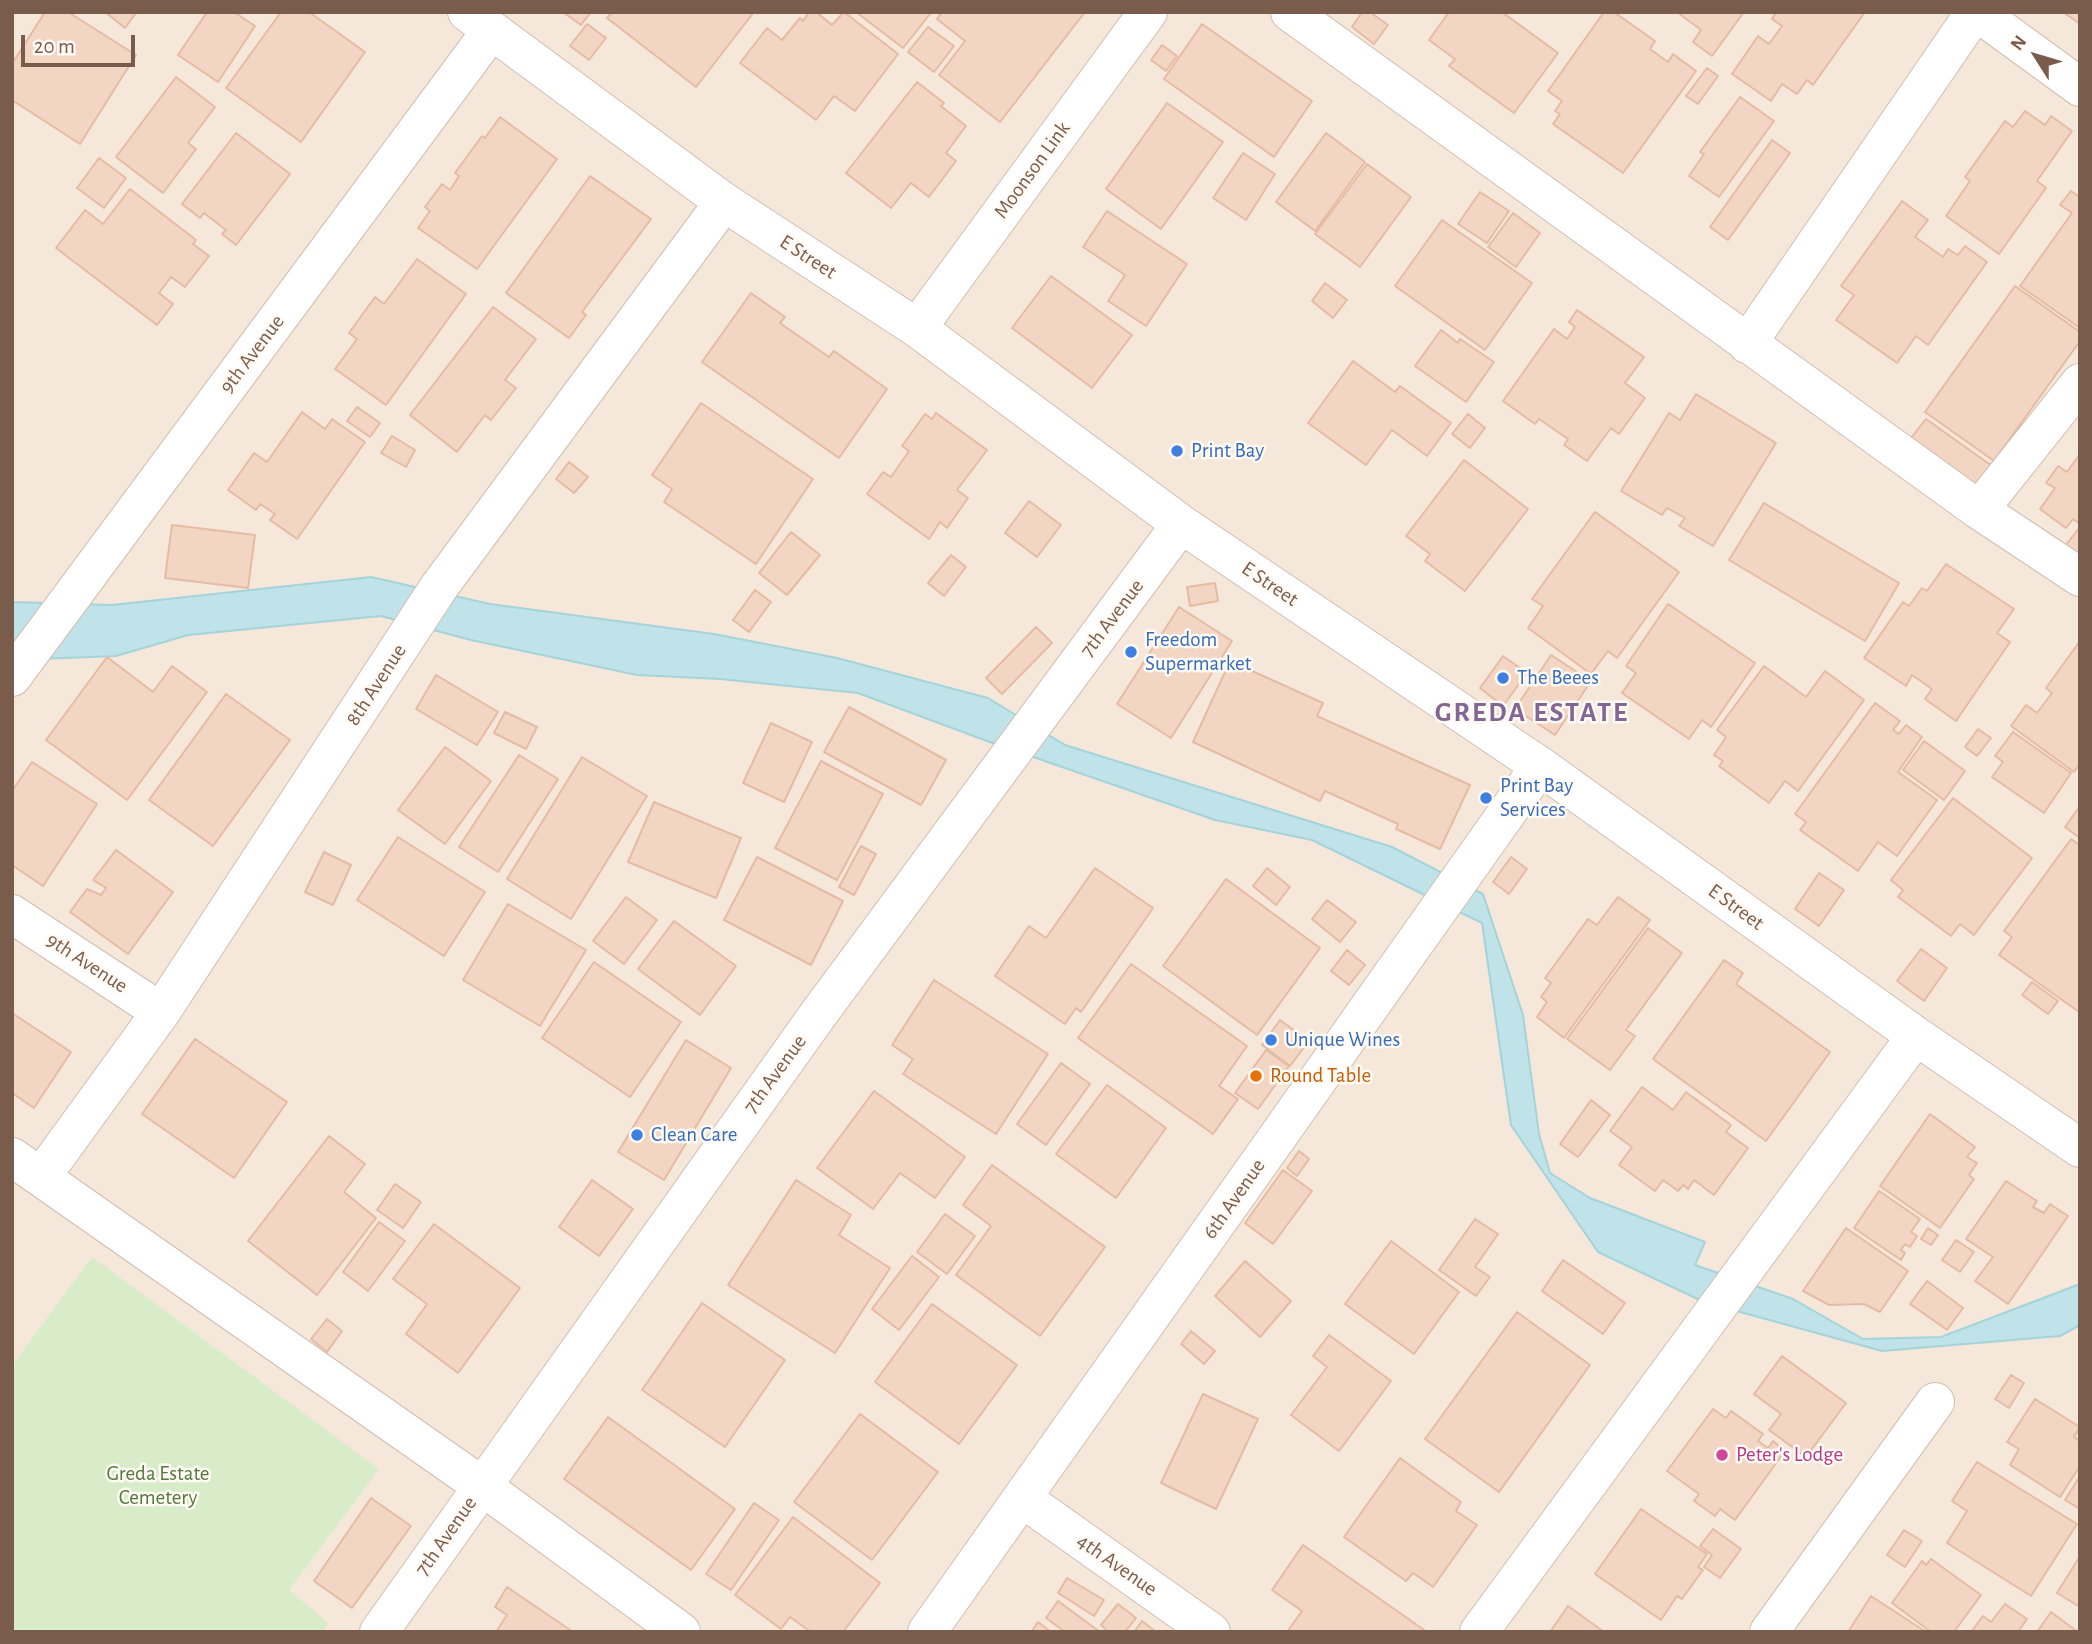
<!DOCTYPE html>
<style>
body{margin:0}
#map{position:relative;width:2092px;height:1644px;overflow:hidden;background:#fdf6ec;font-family:"Alegreya Sans",sans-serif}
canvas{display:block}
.frame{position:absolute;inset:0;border:14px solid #7a5c4d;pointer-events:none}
.north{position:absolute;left:2001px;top:21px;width:70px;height:70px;-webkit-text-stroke:5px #fffaf3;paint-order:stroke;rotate:307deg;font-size:19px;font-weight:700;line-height:28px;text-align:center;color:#7a5c4d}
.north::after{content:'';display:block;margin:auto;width:24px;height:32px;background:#7a5c4d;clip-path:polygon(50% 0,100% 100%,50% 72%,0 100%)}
.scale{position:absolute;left:21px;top:35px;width:114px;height:32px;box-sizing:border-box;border:4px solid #7a5c4d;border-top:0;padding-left:9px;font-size:21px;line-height:24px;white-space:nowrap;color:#7a5c4d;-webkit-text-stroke:5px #fffaf3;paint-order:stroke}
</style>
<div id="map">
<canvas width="2092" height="1644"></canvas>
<div class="frame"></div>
<div class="north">N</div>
<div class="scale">20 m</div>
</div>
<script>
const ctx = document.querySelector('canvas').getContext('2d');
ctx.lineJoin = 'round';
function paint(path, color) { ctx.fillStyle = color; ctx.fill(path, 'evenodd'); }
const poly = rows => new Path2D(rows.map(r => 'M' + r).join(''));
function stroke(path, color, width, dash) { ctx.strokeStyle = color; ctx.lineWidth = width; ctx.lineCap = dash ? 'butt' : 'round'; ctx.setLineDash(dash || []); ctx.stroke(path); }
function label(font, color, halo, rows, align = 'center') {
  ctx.font = font + ' "Alegreya Sans",sans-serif'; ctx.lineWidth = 5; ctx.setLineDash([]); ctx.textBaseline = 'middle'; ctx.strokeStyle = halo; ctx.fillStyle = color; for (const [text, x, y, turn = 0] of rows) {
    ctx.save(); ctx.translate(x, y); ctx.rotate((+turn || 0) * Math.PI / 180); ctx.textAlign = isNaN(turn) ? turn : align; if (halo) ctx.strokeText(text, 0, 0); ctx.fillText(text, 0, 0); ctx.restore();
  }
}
paint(poly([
 [12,12,2080,12,2080,1284,1941,1337,1863,1339,1793,1299,1694,1265,1704,1242,1590,1198,1550,1173,1539,1134,1523,1015,1483,894,1392,847,1065,745,988,698,837,658,714,634,490,604,371,577,112,605,12,602],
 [381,616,471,640,637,675,720,679,858,693,987,741,1215,820,1312,840,1482,923,1511,1125,1598,1252,1704,1302,1882,1351,2060,1336,2080,1325,2080,1632,12,1632,12,660,116,656,188,635]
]), '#f5e8da');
paint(poly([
 [92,1257,379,1469,289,1590,328,1623,322,1632,12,1632,12,1366]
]), '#d8ecc9');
const water = poly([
 [371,577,490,604,714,634,837,658,988,698,1065,745,1392,847,1483,894,1523,1015,1539,1134,1550,1173,1590,1198,1705,1242,1695,1265,1793,1299,1863,1339,1941,1337,2080,1284,2080,1325,2060,1336,1882,1351,1704,1302,1598,1252,1511,1125,1482,923,1312,840,1215,820,987,741,858,693,720,679,637,675,471,640,381,616,188,635,116,656,12,660,12,602,112,605,371,577]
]);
paint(water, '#bfe3e8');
stroke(water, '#a5d3da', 2);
const building = poly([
 [45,12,68,12,136,55,80,144,12,100,12,64,45,12],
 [105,12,135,12,136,13,125,28,105,12],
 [207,12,234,12,255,26,218,82,178,55,207,12],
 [281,12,309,12,365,52,301,142,226,88,281,12],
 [563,12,591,12,581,25,563,12],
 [612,12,754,12,696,87,607,18,612,12],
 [809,12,816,12,832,25,844,12,898,54,855,111,834,96,816,120,740,63,767,28,782,40,800,18,803,21,809,12],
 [856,12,927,12,930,14,903,48,856,12],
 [942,12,1085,12,1000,122,939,75,965,41,937,19,942,12],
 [1362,12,1370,12,1388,25,1374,44,1352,27,1362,12],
 [1449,12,1502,12,1558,53,1514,113,1449,66,1455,59,1429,40,1449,12],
 [1604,12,1614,12,1655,41,1650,49,1668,62,1673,54,1696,71,1623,173,1553,124,1560,114,1555,111,1562,101,1548,91,1604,12],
 [1677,12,1744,12,1712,56,1693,42,1701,30,1677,12],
 [1776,12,1865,12,1813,85,1807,80,1797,94,1782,84,1771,101,1732,74,1758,36,1769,44,1782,26,1772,19,1776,12],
 [2063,12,2080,12,2080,24,2063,12],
 [587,24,606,38,589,60,570,46,587,24],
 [1202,24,1312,101,1274,157,1164,79,1202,24],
 [928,27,954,46,934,72,908,52,928,27],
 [1162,45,1177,56,1166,71,1151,60,1162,45],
 [1707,68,1718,76,1698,104,1686,96,1707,68],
 [176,77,215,107,188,143,196,149,163,193,116,157,176,77],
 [917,82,944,103,941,106,966,126,946,153,956,161,929,197,911,183,891,208,846,173,917,82],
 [1740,97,1774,121,1719,197,1689,176,1704,154,1700,152,1740,97],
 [1167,103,1223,142,1161,229,1106,189,1167,103],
 [2025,111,2045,125,2051,116,2072,131,2037,181,2046,188,1999,254,1946,216,1970,181,1965,177,2005,121,2013,127,2025,111],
 [500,117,557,159,477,269,418,228,430,211,425,207,442,184,450,190,459,176,455,173,482,136,485,138,500,117],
 [236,133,290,174,236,245,222,234,226,230,204,213,200,218,182,204,236,133],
 [1326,133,1365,162,1315,231,1276,202,1326,133],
 [1772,140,1790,153,1728,240,1710,227,1772,140],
 [1243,153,1275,174,1246,220,1213,198,1243,153],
 [99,158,126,178,104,208,77,188,99,158],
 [1367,164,1411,197,1360,267,1315,234,1367,164],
 [590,176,651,219,582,312,586,315,569,338,506,293,590,176],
 [130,189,196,240,193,244,209,256,185,287,171,277,159,293,173,304,157,325,56,248,85,210,103,224,130,189],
 [2071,191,2080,197,2080,328,2020,286,2072,213,2060,205,2071,191],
 [1480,192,1509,211,1487,243,1458,224,1480,192],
 [1902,201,1928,220,1915,237,1943,257,1948,249,1958,255,1965,246,1987,262,1928,345,1916,336,1897,363,1836,320,1854,295,1841,286,1902,201],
 [1107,211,1187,264,1146,326,1108,301,1125,275,1083,247,1107,211],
 [1513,213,1540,233,1516,267,1488,247,1513,213],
 [1442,220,1532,283,1485,350,1395,286,1442,220],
 [417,259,466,294,386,405,335,369,357,339,349,333,375,297,384,304,417,259],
 [1051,276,1132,335,1092,388,1012,328,1051,276],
 [1325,283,1347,300,1333,318,1312,301,1325,283],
 [2015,286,2080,332,2080,341,1994,461,1925,412,2015,286],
 [751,293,785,317,780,323,829,357,834,351,887,389,839,458,702,362,751,293],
 [493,307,536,339,505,380,516,388,491,420,485,415,457,452,410,415,493,307],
 [1577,310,1644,357,1625,383,1645,398,1619,434,1611,428,1587,461,1564,445,1568,439,1539,419,1535,424,1503,401,1554,329,1567,339,1575,327,1569,322,1577,310],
 [1441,330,1458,343,1460,339,1494,362,1466,402,1415,366,1441,330],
 [1353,361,1395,392,1400,386,1451,423,1427,456,1392,430,1366,465,1308,423,1353,361],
 [1696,394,1776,443,1713,546,1679,526,1685,518,1667,508,1662,515,1621,491,1669,413,1680,420,1696,394],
 [701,403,813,479,756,564,664,502,672,489,652,475,701,403],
 [357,407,380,423,370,437,347,421,357,407],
 [302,412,325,429,332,419,365,442,297,539,270,520,275,514,260,504,256,510,228,490,254,453,267,462,302,412],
 [936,413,987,450,957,490,968,498,947,528,940,522,929,539,867,494,883,472,891,477,909,451,902,446,925,414,932,419,936,413],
 [1468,414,1485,428,1470,448,1452,434,1468,414],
 [1926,419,1992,466,1977,486,1911,438,1926,419],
 [392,436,415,450,406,467,381,453,392,436],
 [2080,454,2080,524,2073,519,2066,528,2040,509,2055,488,2046,483,2058,466,2067,472,2080,454],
 [1464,460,1528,509,1465,591,1425,561,1430,554,1406,536,1464,460],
 [569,462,588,477,574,493,556,479,569,462],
 [1029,501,1061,525,1037,557,1005,533,1029,501],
 [1764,503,1899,583,1865,641,1729,560,1764,503],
 [1595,512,1679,572,1617,658,1608,651,1591,674,1528,628,1543,606,1532,599,1595,512],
 [172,525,255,535,248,588,165,578,172,525],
 [2080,527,2080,557,2065,546,2080,527],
 [791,532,820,555,787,595,759,573,791,532],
 [951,555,966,567,944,596,928,583,951,555],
 [1946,564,2014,609,1997,633,2010,642,1956,721,1925,699,1932,689,1912,675,1906,686,1864,658,1903,602,1909,606,1922,588,1927,591,1946,564],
 [1215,583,1218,601,1190,606,1187,587,1215,583],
 [755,590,771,602,749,632,733,620,755,590],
 [1668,604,1755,663,1711,727,1702,720,1689,739,1622,693,1636,673,1626,666,1668,604],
 [1179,607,1232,641,1171,738,1117,704,1179,607],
 [1036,627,1052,643,1002,694,986,678,1036,627],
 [2080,641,2080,764,2074,772,2011,726,2026,705,2037,713,2052,693,2046,688,2080,641],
 [1551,655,1591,681,1555,735,1515,709,1551,655],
 [1503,656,1527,673,1503,706,1480,688,1503,656],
 [107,657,153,692,172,666,207,692,127,800,46,740,107,657],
 [1230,661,1323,703,1317,716,1470,785,1440,849,1396,829,1398,824,1325,791,1320,801,1193,742,1230,661],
 [1764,666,1806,697,1825,671,1864,700,1798,791,1785,781,1769,803,1719,766,1723,761,1714,755,1726,737,1717,730,1764,666],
 [436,675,498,712,477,745,416,709,436,675],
 [226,694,290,740,213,846,149,800,226,694],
 [1875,703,1900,721,1893,730,1899,734,1906,725,1922,737,1898,772,1937,800,1897,856,1878,842,1858,871,1800,830,1806,822,1795,814,1875,703],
 [849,707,946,760,921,805,824,752,849,707],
 [505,712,537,727,526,749,494,733,505,712],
 [771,723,812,742,784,802,743,783,771,723],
 [1978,729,1991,738,1977,756,1965,747,1978,729],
 [2013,732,2071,773,2044,813,1992,777,2003,762,1995,756,2013,732],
 [1924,741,1965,771,1944,800,1903,770,1924,741],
 [445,747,491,781,445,844,398,810,445,747],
 [519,755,558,779,498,872,459,847,519,755],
 [582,757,647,796,571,919,507,879,582,757],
 [821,761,883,794,837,880,775,848,821,761],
 [32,762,97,804,43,886,12,865,12,791,32,762],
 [1953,798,2032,858,1974,935,1960,924,1951,936,1898,897,1903,890,1891,880,1953,798],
 [654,802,741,838,716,898,628,862,654,802],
 [2080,806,2080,838,2065,827,2080,806],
 [398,837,485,892,444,956,357,900,398,837],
 [2071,839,2080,845,2079,1012,1999,955,2012,937,2004,931,2071,839],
 [861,846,876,854,854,895,839,887,861,846],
 [116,850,173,892,128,954,70,912,87,889,101,895,106,888,93,880,116,850],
 [324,852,351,865,333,905,305,892,324,852],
 [757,857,843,901,811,965,724,920,757,857],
 [1511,857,1527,869,1509,894,1493,882,1511,857],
 [1095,868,1153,908,1081,1012,1076,1008,1065,1024,995,976,1029,926,1046,938,1095,868],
 [1267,868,1290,887,1276,905,1253,886,1267,868],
 [1819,873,1844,890,1819,926,1795,909,1819,873],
 [1226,879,1320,948,1257,1035,1163,966,1226,879],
 [626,897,657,920,624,964,593,941,626,897],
 [1618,897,1650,920,1564,1038,1537,1017,1547,1002,1541,997,1551,983,1545,978,1588,919,1597,925,1618,897],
 [1327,900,1356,922,1340,942,1312,919,1327,900],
 [508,904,586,950,540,1026,463,980,508,904],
 [674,921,736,966,700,1015,638,969,674,921],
 [1648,928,1682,953,1626,1030,1635,1036,1610,1070,1567,1039,1648,928],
 [1921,949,1947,968,1924,1001,1897,981,1921,949],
 [1347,950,1365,965,1349,985,1331,971,1347,950],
 [1724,960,1743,973,1736,984,1830,1052,1766,1141,1653,1059,1724,960],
 [594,962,681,1022,630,1097,542,1038,594,962],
 [1131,964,1247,1046,1219,1086,1238,1099,1213,1134,1078,1038,1131,964],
 [934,980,1048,1054,996,1134,903,1074,913,1059,892,1045,934,980],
 [2032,982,2058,1001,2048,1014,2022,995,2032,982],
 [12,1013,71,1052,34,1108,12,1093,12,1013],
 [1280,1020,1309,1041,1290,1066,1262,1045,1280,1020],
 [195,1039,287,1102,234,1178,142,1114,195,1039],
 [686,1040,731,1068,664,1180,618,1152,686,1040],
 [1266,1050,1289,1066,1258,1109,1235,1093,1266,1050],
 [1061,1063,1090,1084,1046,1145,1017,1124,1061,1063],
 [1107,1085,1166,1128,1116,1198,1056,1154,1107,1085],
 [1642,1087,1673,1110,1686,1092,1731,1125,1726,1132,1748,1148,1714,1195,1694,1180,1688,1189,1683,1185,1678,1191,1663,1180,1655,1191,1619,1165,1632,1147,1610,1131,1642,1087],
 [874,1091,965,1157,935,1198,900,1173,873,1209,817,1168,874,1091],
 [1591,1100,1610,1115,1578,1157,1560,1144,1591,1100],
 [1930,1114,1975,1147,1967,1157,1977,1163,1969,1175,1974,1179,1940,1228,1880,1186,1930,1114],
 [329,1136,365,1164,344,1192,376,1218,317,1295,248,1241,329,1136],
 [1299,1151,1309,1159,1297,1176,1287,1168,1299,1151],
 [992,1165,1105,1247,1040,1336,956,1275,991,1226,963,1205,992,1165],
 [1283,1170,1312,1191,1273,1244,1245,1223,1283,1170],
 [592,1180,633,1209,599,1256,559,1227,592,1180],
 [796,1180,851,1215,839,1235,890,1268,835,1353,728,1285,796,1180],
 [2006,1181,2037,1201,2033,1207,2044,1213,2050,1204,2068,1216,2008,1304,1975,1281,1993,1257,1966,1239,2006,1181],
 [395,1184,421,1202,403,1228,377,1210,395,1184],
 [1879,1191,1920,1219,1911,1232,1917,1236,1910,1247,1905,1244,1901,1250,1905,1253,1901,1260,1854,1228,1879,1191],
 [945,1214,975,1236,947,1274,917,1252,945,1214],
 [1475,1219,1498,1234,1475,1267,1490,1277,1476,1296,1439,1270,1475,1219],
 [379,1222,405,1241,368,1291,343,1272,379,1222],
 [434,1224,520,1288,458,1373,406,1334,427,1304,393,1279,434,1224],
 [1846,1228,1908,1271,1880,1312,1864,1304,1829,1305,1803,1291,1846,1228],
 [1928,1228,1938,1235,1931,1245,1921,1239,1928,1228],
 [1956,1240,1974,1252,1960,1272,1942,1260,1956,1240],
 [1391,1241,1459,1292,1414,1354,1345,1304,1391,1241],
 [912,1256,939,1277,899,1330,872,1309,912,1256],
 [1563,1260,1625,1303,1603,1334,1542,1291,1563,1260],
 [1245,1261,1291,1301,1260,1337,1215,1296,1245,1261],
 [1927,1281,1963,1308,1947,1330,1910,1304,1927,1281],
 [702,1303,785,1360,725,1447,642,1390,702,1303],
 [932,1304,1017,1365,959,1444,875,1382,932,1304],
 [1517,1312,1590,1365,1499,1492,1425,1439,1517,1312],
 [327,1319,342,1331,327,1352,311,1339,327,1319],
 [1191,1331,1215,1351,1204,1364,1181,1344,1191,1331],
 [1329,1335,1391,1381,1339,1451,1291,1415,1327,1367,1313,1356,1329,1335],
 [1782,1356,1846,1403,1806,1457,1769,1430,1781,1414,1754,1394,1782,1356],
 [2011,1375,2024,1383,2009,1408,1995,1399,2011,1375],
 [1203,1394,1258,1419,1216,1509,1161,1483,1203,1394],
 [2035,1399,2080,1427,2074,1437,2080,1441,2080,1466,2060,1497,2010,1465,2019,1449,2007,1442,2035,1399],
 [1713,1409,1726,1418,1731,1411,1763,1434,1758,1441,1768,1448,1773,1441,1785,1451,1735,1520,1720,1509,1715,1516,1694,1501,1699,1494,1667,1471,1713,1409],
 [860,1414,938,1472,872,1560,794,1502,860,1414],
 [608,1417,735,1509,691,1570,564,1479,608,1417],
 [1400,1458,1461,1502,1456,1511,1477,1525,1433,1587,1413,1573,1406,1581,1344,1537,1400,1458],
 [1977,1462,2077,1524,2031,1596,1947,1543,1967,1511,1952,1501,1977,1462],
 [2080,1476,2080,1509,2065,1500,2080,1476],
 [371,1498,411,1526,352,1608,314,1581,371,1498],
 [754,1503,779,1520,731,1590,706,1574,754,1503],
 [1641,1509,1707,1554,1698,1567,1703,1570,1682,1599,1677,1596,1661,1620,1595,1574,1641,1509],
 [793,1517,880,1583,843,1632,811,1632,790,1617,781,1629,735,1595,793,1517],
 [1713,1529,1741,1549,1720,1578,1704,1567,1712,1555,1700,1546,1713,1529],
 [1904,1530,1922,1541,1905,1567,1887,1555,1904,1530],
 [1303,1545,1427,1632,1287,1632,1302,1611,1272,1590,1303,1545],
 [2080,1556,2080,1607,2057,1593,2080,1556],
 [1931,1559,1981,1595,1954,1632,1931,1632,1892,1603,1922,1561,1926,1565,1931,1559],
 [1067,1578,1104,1600,1094,1616,1058,1593,1067,1578],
 [507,1587,573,1632,496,1632,507,1615,495,1607,507,1587],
 [1871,1596,1926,1632,1848,1632,1871,1596],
 [1058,1601,1100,1632,1065,1632,1046,1618,1058,1601],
 [1118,1604,1136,1618,1125,1632,1109,1632,1101,1625,1118,1604],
 [2005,1604,2027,1619,2018,1632,1971,1632,1983,1616,1991,1622,2005,1604],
 [1568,1606,1604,1632,1550,1632,1568,1606],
 [2051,1612,2078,1632,2037,1632,2051,1612],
 [1142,1621,1156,1632,1134,1632,1142,1621],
 [1038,1622,1051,1632,1031,1632,1038,1622]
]);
paint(building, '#f3d5c3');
stroke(building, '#e6bba3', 2);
const minor = poly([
 [467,12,724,202,917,328,1181,524,1540,766,1916,1036,2080,1148],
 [1290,12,1979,510,2080,577],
 [1977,12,2080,87],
 [917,328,1148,12],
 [1747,344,1975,12],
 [1979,510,2080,383],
 [12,677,491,31],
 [12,914,161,1012],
 [12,1157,482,1486,681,1632],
 [41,1177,161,1012,439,587,724,202],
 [1022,1498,1211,1632],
 [379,1632,817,1016,1181,524],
 [927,1632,1540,766],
 [1479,1632,1916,1036],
 [1769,1632,1935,1402]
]);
stroke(minor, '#d1beb0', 40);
stroke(minor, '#fff', 38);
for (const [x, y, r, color] of [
 [1177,451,7,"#3f7fe0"],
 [1131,652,7,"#3f7fe0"],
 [1503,678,7,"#3f7fe0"],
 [1486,798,7,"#3f7fe0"],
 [1271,1040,7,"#3f7fe0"],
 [1256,1076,7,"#e8710a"],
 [637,1135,7,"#3f7fe0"],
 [1722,1455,7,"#d1479c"]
]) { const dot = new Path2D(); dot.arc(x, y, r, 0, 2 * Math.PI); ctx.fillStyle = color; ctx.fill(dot); stroke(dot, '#fffaf3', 2.5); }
label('21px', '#7a5c4d', '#fffaf3', [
 ["Moonson Link",1032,170,-54],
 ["E Street",808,257,33],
 ["9th Avenue",252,354,-53],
 ["E Street",1270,584,34],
 ["7th Avenue",1112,618,-53],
 ["8th Avenue",376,685,-57],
 ["E Street",1736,907,36],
 ["9th Avenue",87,963,33],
 ["7th Avenue",775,1074,-54],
 ["6th Avenue",1234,1199,-55],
 ["7th Avenue",446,1536,-55],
 ["4th Avenue",1117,1565,35]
]);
label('21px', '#366cbe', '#fffaf3', [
 ["Print Bay",1191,451],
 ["Freedom",1145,640],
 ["Supermarket",1145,664],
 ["The Beees",1517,678],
 ["Print Bay",1500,786],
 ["Services",1500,810],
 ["Unique Wines",1285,1040],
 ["Clean Care",651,1135]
], 'left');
label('21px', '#c56008', '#fffaf3', [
 ["Round Table",1270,1076]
], 'left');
label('21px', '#b23c85', '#fffaf3', [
 ["Peter's Lodge",1736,1455]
], 'left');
label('21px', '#537a41', '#fffaf3', [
 ["Greda Estate",158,1474],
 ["Cemetery",158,1498]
]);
ctx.letterSpacing = '2px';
label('bold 28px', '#846695', '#fffaf3', [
 ["GREDA ESTATE",1532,713]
]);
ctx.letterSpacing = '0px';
</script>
